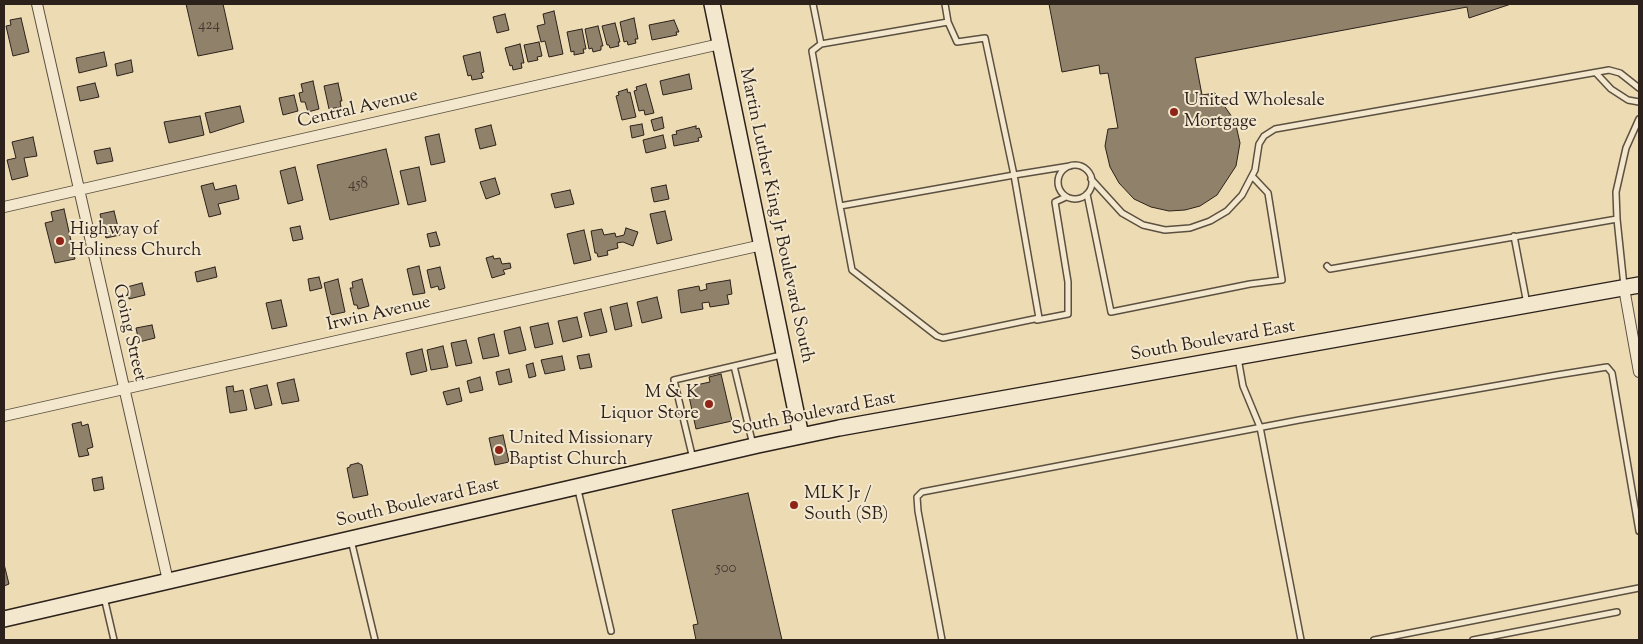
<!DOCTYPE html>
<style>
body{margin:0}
#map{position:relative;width:1643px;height:644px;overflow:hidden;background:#eddcb3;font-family:"Sorts Mill Goudy",serif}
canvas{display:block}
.frame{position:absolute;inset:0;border:5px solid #2c211b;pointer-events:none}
</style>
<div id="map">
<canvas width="1643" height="644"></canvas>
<div class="frame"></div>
</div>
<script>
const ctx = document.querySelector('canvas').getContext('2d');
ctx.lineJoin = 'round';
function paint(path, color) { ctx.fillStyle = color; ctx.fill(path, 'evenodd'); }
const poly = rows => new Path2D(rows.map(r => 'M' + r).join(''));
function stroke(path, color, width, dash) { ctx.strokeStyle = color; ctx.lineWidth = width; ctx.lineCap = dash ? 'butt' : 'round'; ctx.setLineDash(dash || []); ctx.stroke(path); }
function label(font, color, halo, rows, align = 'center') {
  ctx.font = font + ' "Sorts Mill Goudy",serif'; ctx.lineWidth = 4; ctx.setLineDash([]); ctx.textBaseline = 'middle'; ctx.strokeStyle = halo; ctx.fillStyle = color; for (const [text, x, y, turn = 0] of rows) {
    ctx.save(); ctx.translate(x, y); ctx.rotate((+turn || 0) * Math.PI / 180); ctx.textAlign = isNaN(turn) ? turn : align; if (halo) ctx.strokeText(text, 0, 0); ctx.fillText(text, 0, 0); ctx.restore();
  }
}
const building = poly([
 [186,4,223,4,233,49,198,56,186,4],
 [1049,4,1511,4,1469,18,1467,7,1195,58,1202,95,1215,93,1235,121,1240,143,1236,166,1217,195,1200,206,1185,210,1169,211,1151,207,1134,199,1119,183,1110,167,1105,146,1108,129,1118,128,1108,73,1100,74,1099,65,1062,72,1049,4],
 [554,11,563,54,549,57,545,41,541,42,537,26,545,24,543,14,554,11],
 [505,14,509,30,497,33,493,17,505,14],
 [21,18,29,52,13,56,6,26,11,25,10,20,21,18],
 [634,18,638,39,635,39,636,43,628,45,627,41,624,42,620,22,634,18],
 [674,20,679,32,676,32,677,35,652,40,649,25,674,20],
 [615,23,620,42,618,42,619,46,610,48,609,45,607,45,602,26,615,23],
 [598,26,603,46,601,46,601,50,593,52,592,48,589,49,585,29,598,26],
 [582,29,586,49,583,49,584,53,574,55,574,51,571,52,567,32,582,29],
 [539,42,542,56,537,57,538,60,528,62,524,45,539,42],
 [520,44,524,63,521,63,522,68,513,70,512,65,510,66,505,48,520,44],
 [104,52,107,66,79,73,76,58,104,52],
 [480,52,484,72,481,73,483,78,472,80,471,75,468,76,463,56,480,52],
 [131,60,133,72,117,76,115,64,131,60],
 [689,74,692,89,663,95,660,81,689,74],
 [313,81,319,109,308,112,305,102,301,102,299,93,303,92,301,84,313,81],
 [95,83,99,97,80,101,77,87,95,83],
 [338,83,342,101,340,101,341,107,329,109,324,86,338,83],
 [646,84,654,113,645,115,644,110,639,111,634,91,637,90,636,87,646,84],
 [627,89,628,93,630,92,636,117,622,120,616,96,619,95,618,92,627,89],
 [294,95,298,111,283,115,279,98,294,95],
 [240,106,244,122,210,133,205,113,240,106],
 [200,116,204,135,169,143,164,122,200,116],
 [662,117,664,128,654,131,651,120,662,117],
 [642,124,644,135,632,138,630,126,642,124],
 [491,125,496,145,480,149,475,129,491,125],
 [696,126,696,129,699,128,702,137,698,138,699,141,674,146,672,135,677,134,676,131,696,126],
 [439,134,445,162,431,165,425,137,439,134],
 [663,135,666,148,646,153,643,140,663,135],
 [33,137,37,156,24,158,28,176,12,180,7,160,16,158,12,142,33,137],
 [110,148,113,161,97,164,94,151,110,148],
 [386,149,399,204,330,220,317,165,386,149],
 [295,167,303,200,288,204,280,171,295,167],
 [419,167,426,201,408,205,400,171,419,167],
 [495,178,500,194,486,199,480,182,495,178],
 [213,183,215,190,236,185,239,199,218,204,221,214,209,217,201,186,213,183],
 [666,185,669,199,654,202,651,188,666,185],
 [570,190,574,204,555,208,551,194,570,190],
 [64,209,75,259,55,263,45,223,53,221,51,212,64,209],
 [114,211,120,235,106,238,100,214,114,211],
 [665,211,672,240,657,244,650,214,665,211],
 [300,226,303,239,293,241,290,228,300,226],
 [626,228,638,232,633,246,623,242,617,243,618,248,607,251,608,255,598,257,597,253,595,253,591,231,602,229,604,235,615,233,616,237,624,235,626,228],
 [584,230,591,260,574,264,567,234,584,230],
 [436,232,440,245,430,247,427,234,436,232],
 [493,256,494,259,500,258,502,264,510,263,511,268,503,270,505,274,492,278,486,258,493,256],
 [419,266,425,293,413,295,407,269,419,266],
 [215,267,217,277,197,282,195,272,215,267],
 [440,267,445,288,439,290,438,286,431,288,427,270,440,267],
 [319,277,322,288,310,291,308,279,319,277],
 [338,279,345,312,331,315,324,283,338,279],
 [362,279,369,306,358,309,357,305,354,305,350,288,353,288,352,282,362,279],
 [730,280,732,294,727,295,729,304,710,307,709,302,702,303,703,309,681,313,678,290,699,286,700,291,707,289,706,284,730,280],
 [142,283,145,295,129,299,127,287,142,283],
 [657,297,662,318,642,323,637,302,657,297],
 [281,300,287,326,272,329,266,303,281,300],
 [627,303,632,326,615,330,610,307,627,303],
 [601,309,607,332,590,336,584,313,601,309],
 [577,317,582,337,563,342,558,321,577,317],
 [548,323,553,344,535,348,530,327,548,323],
 [152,325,155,338,139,342,136,328,152,325],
 [520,327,526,350,509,354,504,331,520,327],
 [494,334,499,356,483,359,478,338,494,334],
 [466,340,472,363,456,366,451,343,466,340],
 [443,346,448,367,431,370,427,350,443,346],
 [422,349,427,371,411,375,406,353,422,349],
 [589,354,592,367,580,369,577,356,589,354],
 [562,356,565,370,545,374,541,360,562,356],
 [533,363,536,376,529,378,526,365,533,363],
 [509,369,512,382,499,385,496,372,509,369],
 [721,374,732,421,696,429,687,387,710,382,709,377,721,374],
 [480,377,483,390,470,393,467,381,480,377],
 [294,379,299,401,282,404,277,383,294,379],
 [267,385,272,405,255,409,250,389,267,385],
 [233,386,234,392,243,390,247,410,230,413,226,387,233,386],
 [459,388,462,401,447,405,443,392,459,388],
 [81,422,82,426,88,424,93,447,87,449,89,455,79,457,72,424,81,422],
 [503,435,509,462,495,465,489,438,503,435],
 [358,463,362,465,368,495,353,498,347,468,350,467,350,465,358,463],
 [102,477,104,489,94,491,92,479,102,477],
 [748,493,782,640,696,640,693,625,698,624,672,510,748,493],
 [4,564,9,584,4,586,4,564]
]);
paint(building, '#90826a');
stroke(building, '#2c211b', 1);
const lane = poly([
 [813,4,821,44],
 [945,4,948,22],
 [1596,73,1611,89,1628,100,1639,102],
 '1058 182a17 17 0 1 1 34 0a17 17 0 1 1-34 0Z',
 [1091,179,1122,213,1143,225,1165,230,1190,228,1210,221,1227,211,1242,195,1255,170,1259,144,1264,136,1275,129,1609,70,1620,73,1639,88],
 [1087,194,1111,312,1250,284,1282,280,1268,193,1252,176],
 [840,206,1014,175,985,38,957,42,948,22,821,44,812,51,840,206,852,270,937,336,943,338,1039,318,1014,175,1070,166],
 [1514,236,1527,304],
 [1327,266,1330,269,1617,219],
 [1624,286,1617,219,1616,192,1626,148,1639,119],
 [1037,320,1068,314,1068,282,1055,202,1066,197],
 [1238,358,1243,386,1260,427,1301,640],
 [734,366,753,445],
 [693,459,674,380,781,355],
 [578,490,611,631],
 [351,540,375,640],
 [104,597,114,640],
 [942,640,918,511,917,497,922,492,1299,420,1557,375,1607,367,1612,373,1639,531],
 [1374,640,1639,588],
 [1473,640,1617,612]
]);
const street = poly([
 [37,4,168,581],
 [4,207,720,44],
 [1624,288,1639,372],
 [4,416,762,245]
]);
const secondary = poly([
 [712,4,801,436],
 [4,619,758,445,839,428,1639,285]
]);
stroke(lane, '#5c5041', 8);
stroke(street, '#5c5041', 12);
stroke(secondary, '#2c211b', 18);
stroke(lane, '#f3e8ce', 5);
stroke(street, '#f3e8ce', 10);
stroke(secondary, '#f3e8ce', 15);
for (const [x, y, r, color] of [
 [1174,112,5,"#8f2418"],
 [60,241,5,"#8f2418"],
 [709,404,5,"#8f2418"],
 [499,450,5,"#8f2418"],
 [794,505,5,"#8f2418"]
]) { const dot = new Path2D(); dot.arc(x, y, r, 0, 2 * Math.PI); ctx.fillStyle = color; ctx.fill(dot); stroke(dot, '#f3e8ce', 2); }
label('15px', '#45392f', null, [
 ["424",209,26],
 ["458",358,185],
 ["500",726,569]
]);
label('18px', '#2c211b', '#f3e8ce', [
 ["United Wholesale",1184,102],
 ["Mortgage",1184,123],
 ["Highway of",70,231],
 ["Holiness Church",70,252],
 ["M & K",699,394,"right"],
 ["Liquor Store",699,415,"right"],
 ["United Missionary",509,440],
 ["Baptist Church",509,461],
 ["MLK Jr /",804,495],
 ["South (SB)",804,516]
], 'left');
label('18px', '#2c211b', '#f3e8ce', [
 ["Central Avenue",358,110,-13],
 ["Martin Luther King Jr Boulevard South",775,216,78],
 ["Irwin Avenue",379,315,-13],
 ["Going Street",128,333,77],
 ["South Boulevard East",1213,342,-10],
 ["South Boulevard East",814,415,-11],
 ["South Boulevard East",418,504,-13]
]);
</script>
